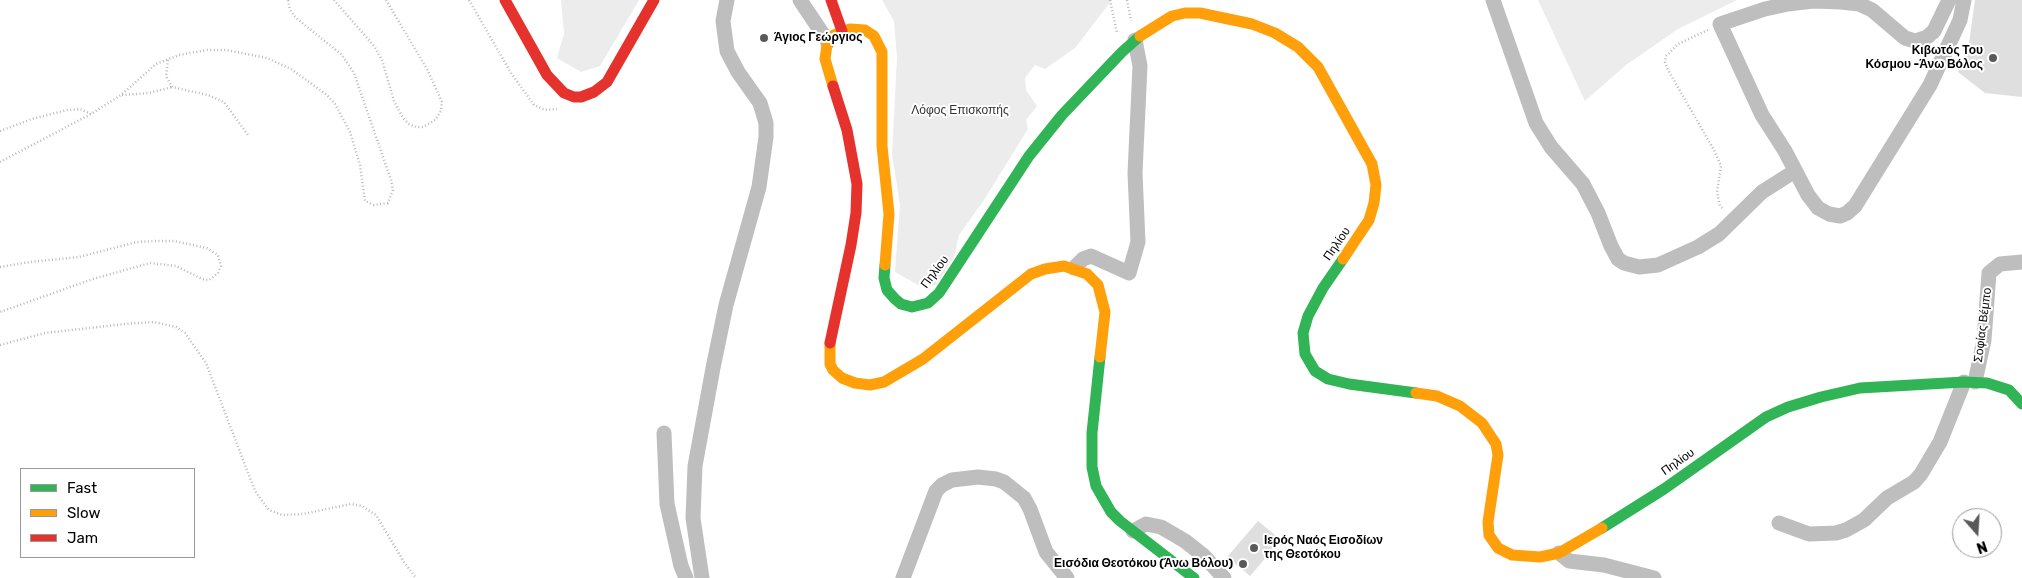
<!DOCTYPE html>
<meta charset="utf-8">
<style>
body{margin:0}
#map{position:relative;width:2022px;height:578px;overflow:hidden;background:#fff;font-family:Rubik,sans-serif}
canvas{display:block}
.legend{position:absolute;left:20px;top:468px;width:175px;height:90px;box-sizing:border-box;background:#fff;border:1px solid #999;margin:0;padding:6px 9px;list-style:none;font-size:15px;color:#000}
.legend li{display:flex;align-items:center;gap:10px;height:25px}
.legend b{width:25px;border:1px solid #999}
.north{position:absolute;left:1952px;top:508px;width:50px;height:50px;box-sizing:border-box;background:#fff;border:1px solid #999;border-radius:50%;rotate:161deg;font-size:14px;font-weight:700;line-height:20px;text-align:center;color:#000}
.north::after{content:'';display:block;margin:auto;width:18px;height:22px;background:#595959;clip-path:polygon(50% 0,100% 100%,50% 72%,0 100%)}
</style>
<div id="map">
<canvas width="2022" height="578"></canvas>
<ul class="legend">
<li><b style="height:6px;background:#30b455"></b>Fast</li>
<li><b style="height:6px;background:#ff9f0a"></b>Slow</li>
<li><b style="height:6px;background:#e5322d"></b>Jam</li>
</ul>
<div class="north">N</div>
</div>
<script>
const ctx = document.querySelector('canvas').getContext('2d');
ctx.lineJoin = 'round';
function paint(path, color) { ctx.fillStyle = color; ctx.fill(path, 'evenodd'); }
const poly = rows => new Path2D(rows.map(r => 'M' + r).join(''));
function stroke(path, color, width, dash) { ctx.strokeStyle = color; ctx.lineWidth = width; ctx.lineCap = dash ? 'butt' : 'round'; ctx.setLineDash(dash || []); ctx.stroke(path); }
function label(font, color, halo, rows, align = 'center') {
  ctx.font = font + ' Rubik,sans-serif'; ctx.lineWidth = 4; ctx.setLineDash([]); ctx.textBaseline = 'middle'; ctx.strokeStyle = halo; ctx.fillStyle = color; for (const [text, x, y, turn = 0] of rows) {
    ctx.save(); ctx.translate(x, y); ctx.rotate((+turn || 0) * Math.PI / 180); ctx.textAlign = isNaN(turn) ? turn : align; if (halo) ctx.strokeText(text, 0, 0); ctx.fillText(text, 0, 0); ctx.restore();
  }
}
paint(poly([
 [561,0,639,0,600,66,581,72,557,58,564,34],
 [882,0,1112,0,1075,48,1045,69,1035,65,1025,78,1026,90,1037,106,1026,120,1028,129,984,200,959,235,954,257,936,285,928,287,918,285,895,272,900,205,892,154,897,58,894,21],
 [1538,0,1737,0,1678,29,1626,65,1585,101]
]), '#ececec');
paint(poly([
 [1975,0,2022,0,2022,97,1985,93,1958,72,1969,43],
 [1258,521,1281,540,1250,576,1227,557]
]), '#dfdfdf');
stroke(poly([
 [334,0,374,46,382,60,394,101,403,118,409,124,416,127,423,127,435,120,441,111,442,102,427,69,386,0],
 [469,0,511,73,534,105,545,110,557,109],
 [1110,0,1117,33],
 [1127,0,1131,21],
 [1708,30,1678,44,1666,56,1665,62,1667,68,1715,152,1721,166,1717,192,1720,206,1724,209],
 [168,60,166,76,172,87,208,95,224,102,248,135],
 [122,95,149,93,172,87],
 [0,131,32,119,67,110,80,109,91,114],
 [0,162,91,114,121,95,156,64,179,55,207,50,226,50,267,58,291,69,327,95,335,104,350,132,360,165,365,201,374,205,388,203,393,190,391,180,354,73,342,55,296,18,290,10,288,0],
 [0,267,30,262,79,257,137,242,156,241,174,241,207,248,218,255,221,266,218,273,209,280,202,279,176,266,150,263,93,279,0,312],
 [0,345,45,333,125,324,154,322,176,327,185,333,206,363,255,491,269,510,282,515,303,514,351,504,362,506,376,515,404,562,416,578]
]), '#b9b9b9', 2.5, [1, 2.5]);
stroke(poly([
 [800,0,828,42],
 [1493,0,1536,123,1551,147,1583,184,1598,213,1611,246,1618,259,1624,263,1639,267,1658,265,1698,247,1719,234,1762,192,1795,171],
 [1949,0,1934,31,1927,37,1915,41,1905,38,1872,10,1859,4,1841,2,1813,1,1788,4,1765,9,1720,24,1762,115,1785,151,1808,195,1818,208,1829,214,1840,216,1847,213,1855,206,1930,85,1960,20,1964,0],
 [1074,268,1083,259,1091,256,1129,273,1138,242,1135,173,1140,66,1135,40],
 [1975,382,1984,340,1989,273,2000,264,2022,262],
 [664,433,667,504,681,566,686,578],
 [1779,523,1809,534,1836,533,1846,530,1864,520,1887,498,1914,482,1921,474,1940,442,1964,382],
 [1133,531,1146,524,1161,527,1185,541,1204,556,1224,578],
 [1559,553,1569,561,1604,565,1654,578],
 [702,578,693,518,695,466,713,368,726,305,759,187,766,137,766,123,760,103,738,72,727,51,723,21,727,0],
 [903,578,936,491,942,485,952,480,978,477,996,479,1004,482,1024,498,1030,509,1046,552,1067,578]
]), '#bebebe', 15);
stroke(poly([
 [1343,259,1323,288,1308,316,1303,333,1305,354,1315,371,1328,379,1349,384,1416,393],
 [885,265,884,278,887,290,895,299,901,304,912,307,928,303,939,293,1029,156,1062,115,1122,52,1140,36],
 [1100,357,1092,433,1092,467,1096,486,1111,512,1120,521,1194,578],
 [1602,528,1664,489,1766,417,1788,407,1821,397,1860,388,1964,382,1987,383,2009,390,2022,404]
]), '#30b455', 11);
stroke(poly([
 [1140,36,1172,16,1185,13,1200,13,1252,24,1275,33,1298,47,1318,67,1372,164,1376,185,1374,203,1369,220,1343,259],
 [833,86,825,59,827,45,834,35,850,29,865,30,874,36,882,52,882,146,889,214,885,265],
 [830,343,830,364,833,370,842,378,855,383,870,385,884,382,923,359,1031,274,1045,269,1064,266,1087,274,1098,285,1105,312,1100,357],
 [1416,393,1437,396,1460,406,1482,423,1496,444,1498,455,1488,522,1489,535,1498,548,1512,555,1540,557,1559,553,1602,528]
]), '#ff9f0a', 11);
stroke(poly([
 [505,0,547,75,564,93,574,97,581,97,594,92,607,82,654,0],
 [831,0,842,31],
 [830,343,851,245,856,213,857,184,847,130,833,86]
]), '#e5322d', 11);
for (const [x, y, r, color] of [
 [764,38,5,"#595959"],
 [1993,58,5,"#595959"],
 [1254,548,5,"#595959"],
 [1243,564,5,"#595959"]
]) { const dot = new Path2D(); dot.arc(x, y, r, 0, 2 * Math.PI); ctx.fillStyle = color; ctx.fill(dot); stroke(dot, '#fff', 2); }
label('bold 12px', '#000', '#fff', [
 ["Άγιος Γεώργιος",774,38],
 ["Κιβωτός Του",1983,51,"right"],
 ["Κόσμου -Άνω Βόλος",1983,65,"right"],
 ["Ιερός Ναός Εισοδίων",1264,541],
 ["της Θεοτόκου",1264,555],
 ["Εισόδια Θεοτόκου (Άνω Βόλου)",1233,564,"right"]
], 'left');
label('12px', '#333', '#fff', [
 ["Λόφος Επισκοπής",960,111]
]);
label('12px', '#000', '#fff', [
 ["Πηλίου",1337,244,-55],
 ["Πηλίου",935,272,-53],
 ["Σοφίας Βέμπο",1983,325,-83],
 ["Πηλίου",1678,462,-35]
]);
</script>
